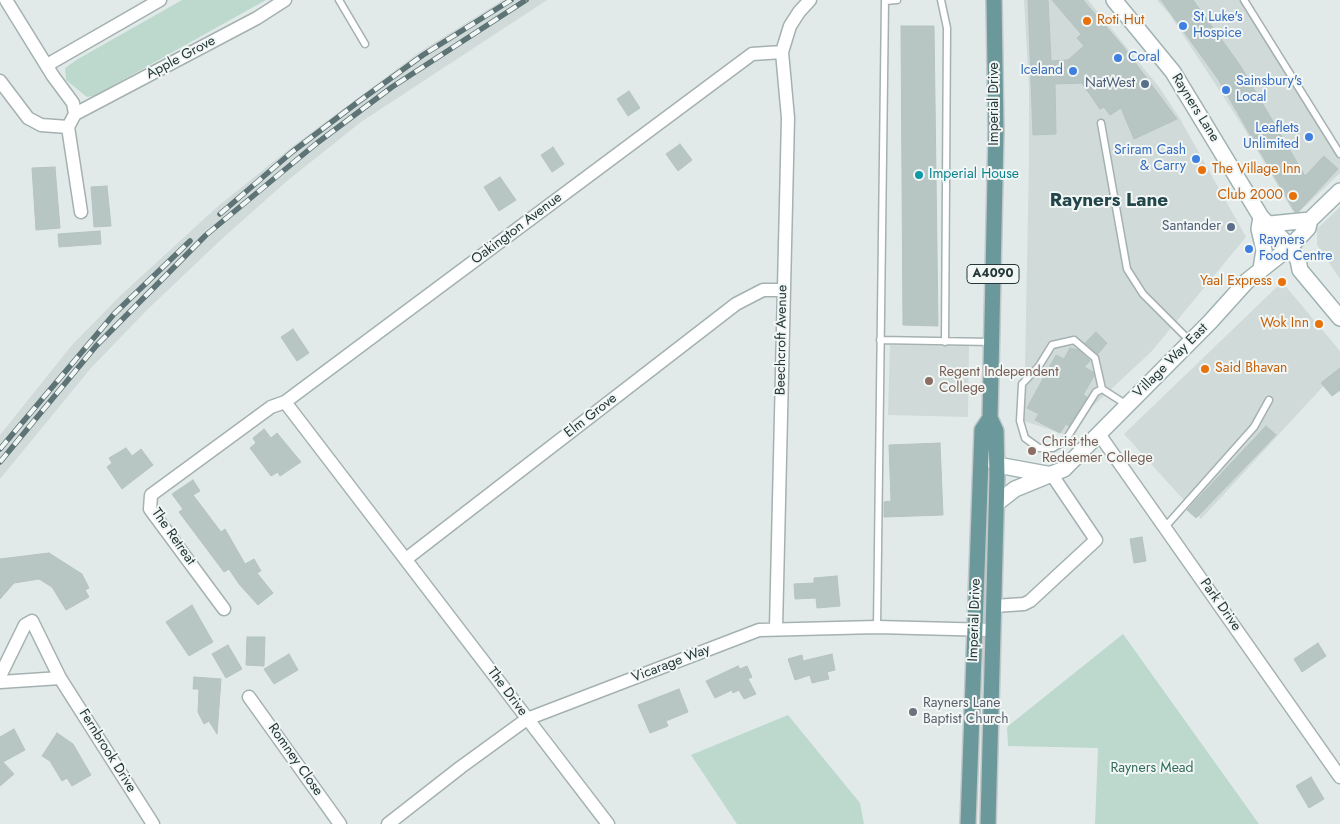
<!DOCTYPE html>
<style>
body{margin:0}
canvas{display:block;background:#e1eae9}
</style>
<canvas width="1340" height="824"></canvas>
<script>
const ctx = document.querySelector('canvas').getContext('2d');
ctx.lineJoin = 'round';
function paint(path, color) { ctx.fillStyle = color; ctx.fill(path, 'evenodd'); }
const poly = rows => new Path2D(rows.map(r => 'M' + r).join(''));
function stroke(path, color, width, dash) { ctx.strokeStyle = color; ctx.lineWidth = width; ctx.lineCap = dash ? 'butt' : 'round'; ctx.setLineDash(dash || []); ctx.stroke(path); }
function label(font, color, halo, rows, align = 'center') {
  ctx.font = font + ' Jost,sans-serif'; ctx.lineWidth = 4; ctx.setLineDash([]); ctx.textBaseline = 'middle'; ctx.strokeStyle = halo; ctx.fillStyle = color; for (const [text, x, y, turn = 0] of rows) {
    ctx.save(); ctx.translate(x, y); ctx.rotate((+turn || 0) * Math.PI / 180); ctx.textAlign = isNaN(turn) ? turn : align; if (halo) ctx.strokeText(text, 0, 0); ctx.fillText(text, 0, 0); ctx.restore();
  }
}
paint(poly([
 [503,0,547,0,361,122,287,181,225,236,148,309,91,368,0,479,0,435,72,345,121,295,217,207,293,146,421,51],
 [1024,0,1088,0,1159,87,1179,117,1246,237,1152,351,1063,434,1024,421,1029,160,1029,87],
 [1157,0,1247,0,1340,148,1340,173,1297,214,1292,210,1242,125,1170,15],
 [1340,207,1340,279,1317,245,1317,229],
 [1282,282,1340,351,1340,368,1201,519,1124,434],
 [890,345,969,346,968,417,888,415]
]), '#d0dad9');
paint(poly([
 [182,0,266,0,94,96,87,97,66,80,65,68,78,59],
 [1123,634,1259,824,1095,824,1098,748,1008,746,1007,727],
 [788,715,860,803,864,824,737,824,691,755]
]), '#bdd9ce');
const building = poly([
 [1028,0,1048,0,1051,61,1068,60,1084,46,1077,38,1081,34,1052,0,1083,0,1122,45,1177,119,1134,139,1121,108,1110,115,1104,107,1100,109,1082,83,1055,84,1056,134,1033,135,1028,0],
 [1161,0,1193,0,1240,65,1305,176,1324,156,1338,169,1298,212,1295,212,1218,79,1161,0],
 [901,26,934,26,938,326,903,325,901,26],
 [629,91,640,108,628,116,617,99,629,91],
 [680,144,692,160,678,171,666,154,680,144],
 [553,147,564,164,552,172,541,155,553,147],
 [55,167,60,228,36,230,32,168,55,167],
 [500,177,516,200,499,211,484,187,500,177],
 [107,186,111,226,94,227,91,187,107,186],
 [100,231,101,244,59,247,58,234,100,231],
 [293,329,309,353,297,361,281,337,293,329],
 [1096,332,1107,343,1098,354,1085,343,1096,332],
 [1070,348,1078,350,1090,361,1084,367,1093,372,1094,376,1083,395,1087,397,1069,426,1066,424,1060,433,1035,420,1039,414,1027,408,1056,355,1064,359,1070,348],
 [1340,368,1340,390,1332,396,1321,383,1340,368],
 [1266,426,1276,435,1196,518,1187,510,1266,426],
 [264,429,271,438,277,433,301,462,280,476,278,472,271,476,250,448,256,443,253,438,264,429],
 [940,443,943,515,884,517,884,502,891,501,889,445,940,443],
 [126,448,132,456,141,449,153,465,122,489,107,467,112,463,109,458,126,448],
 [193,480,200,491,193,495,221,532,225,529,245,564,254,559,261,571,257,573,273,593,258,605,239,584,229,569,224,572,179,512,183,509,172,494,193,480],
 [1142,537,1146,561,1134,563,1130,539,1142,537],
 [49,553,82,574,89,588,85,590,89,597,66,610,52,587,39,579,14,583,0,599,0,559,49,553],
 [837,576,840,606,817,608,816,598,795,599,794,584,814,583,814,578,837,576],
 [192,605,213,642,189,656,166,622,192,605],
 [247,637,265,637,264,666,246,665,247,637],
 [1318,643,1326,656,1302,672,1294,659,1318,643],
 [228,645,242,669,226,678,212,654,228,645],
 [289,654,298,670,274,684,264,669,289,654],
 [832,654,835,670,827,672,829,679,812,683,810,675,795,680,788,659,802,655,803,661,832,654],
 [738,666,740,669,747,666,752,677,748,679,756,694,744,699,739,690,733,693,732,690,715,698,706,681,738,666],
 [194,677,221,679,217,734,209,721,204,724,198,712,199,689,193,689,194,677],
 [679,689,688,712,666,721,668,726,650,733,638,705,679,689],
 [14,729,25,750,3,762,14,774,0,786,0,737,14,729],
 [57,733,73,744,91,775,72,786,67,778,62,781,50,761,42,756,57,733],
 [1311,777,1324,799,1309,808,1296,786,1311,777]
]);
paint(building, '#b7c5c3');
stroke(building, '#b5c3c2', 1);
const lane = poly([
 [339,0,365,44],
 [941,0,947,28,945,342],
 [1244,0,1340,154],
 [885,1,897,0],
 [1101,123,1127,269,1143,294,1190,341],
 [880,340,991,342],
 [1074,340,1095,358,1102,389,1096,392,1065,441,1053,448,1039,448,1025,438,1020,421,1022,384,1039,366,1052,345,1074,340],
 [1102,389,1127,405],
 [1166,526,1254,427,1269,400],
 [877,627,885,0]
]);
const street = poly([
 [47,65,160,0],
 [0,81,28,118,41,125,68,127,75,114,73,103,53,76,6,0],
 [75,114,257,18,285,0],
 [68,127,81,212],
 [285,402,608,824],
 [1099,434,1340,777],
 [406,559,736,304,763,290,782,290],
 [994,606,1024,604,1030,601,1096,540,1052,475],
 [224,609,150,509,151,495,271,407,285,402,752,54,782,52,790,26,799,12,810,0],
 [776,628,788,118,782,52],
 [0,676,25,625,32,621,60,678],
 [0,682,60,678,153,824],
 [249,697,340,824],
 [388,824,461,767,527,719,759,630,877,627,992,630]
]);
const secondary = poly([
 [1114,0,1173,72,1261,217,1290,247,1298,260,1300,270,1340,318],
 [1270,224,1310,220],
 [1261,269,1264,250,1259,229,1261,217],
 [986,458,1003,466,1052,475],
 [997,503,1015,489,1064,469,1210,322,1247,281,1290,247,1308,228,1310,220,1340,191]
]);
const primary = poly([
 [968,824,982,430,990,418],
 [988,824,997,477,996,431,990,418,996,131,994,0]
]);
stroke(lane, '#a5b1b1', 9);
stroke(street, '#a5b1b1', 15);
stroke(secondary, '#9fb2b1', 18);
stroke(primary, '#c2c7c8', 18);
stroke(lane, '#fff', 6);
stroke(street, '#fff', 12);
stroke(secondary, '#fff', 15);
stroke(primary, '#6b989b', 15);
const rail = poly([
 [220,214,292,152,358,102,423,55,511,0],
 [0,449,114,314,190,241],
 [0,462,96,346,206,235,317,143,392,87,526,0]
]);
stroke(rail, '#5e7375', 5.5);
stroke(rail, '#f2f7f6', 4, [11]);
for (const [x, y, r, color] of [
 [1087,21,5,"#e8710a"],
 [1183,26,5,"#3f7fe0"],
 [1118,58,5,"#3f7fe0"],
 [1073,71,5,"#3f7fe0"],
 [1145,84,5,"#5c6f8a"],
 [1226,90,5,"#3f7fe0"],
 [1309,137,5,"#3f7fe0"],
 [1196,159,5,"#3f7fe0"],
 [1202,170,5,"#e8710a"],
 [919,175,5,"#0f9aa8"],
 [1293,196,5,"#e8710a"],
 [1231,227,5,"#5c6f8a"],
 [1249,249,5,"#3f7fe0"],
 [1282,282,5,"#e8710a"],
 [1319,324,5,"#e8710a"],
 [1205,369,5,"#e8710a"],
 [929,381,5,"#8d6e63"],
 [1032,451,5,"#8d6e63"],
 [913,712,5,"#6b7280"]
]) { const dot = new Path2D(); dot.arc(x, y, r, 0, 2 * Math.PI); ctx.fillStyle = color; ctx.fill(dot); stroke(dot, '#f2f7f6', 2); }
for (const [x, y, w] of [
 [993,274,52]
]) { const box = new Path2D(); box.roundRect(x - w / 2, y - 9.5, w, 19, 4); ctx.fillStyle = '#f2f7f6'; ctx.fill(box); stroke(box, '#243839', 1); }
label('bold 12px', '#243839', null, [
 ["A4090",993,274]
]);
label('14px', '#366cbe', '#f2f7f6', [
 ["St Luke's",1193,18],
 ["Hospice",1193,34],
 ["Coral",1128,58],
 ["Iceland",1063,71,"right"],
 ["Sainsbury's",1236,82],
 ["Local",1236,98],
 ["Leaflets",1299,129,"right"],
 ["Unlimited",1299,145,"right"],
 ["Sriram Cash",1186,151,"right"],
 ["& Carry",1186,167,"right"],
 ["Rayners",1259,241],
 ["Food Centre",1259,257]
], 'left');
label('14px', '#c56008', '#f2f7f6', [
 ["Roti Hut",1097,21],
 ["The Village Inn",1212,170],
 ["Club 2000",1283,196,"right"],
 ["Yaal Express",1272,282,"right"],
 ["Wok Inn",1309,324,"right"],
 ["Said Bhavan",1215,369]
], 'left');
label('14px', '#243839', '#f2f7f6', [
 ["Apple Grove",181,58,-28],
 ["Imperial Drive",995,104,-90],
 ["Rayners Lane",1195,108,58],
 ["Oakington Avenue",517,229,-37],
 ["Beechcroft Avenue",782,340,-89],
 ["Village Way East",1171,361,-45],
 ["Elm Grove",591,416,-38],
 ["The Retreat",173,537,55],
 ["Park Drive",1220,605,55],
 ["Imperial Drive",975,620,-88],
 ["Vicarage Way",671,664,-21],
 ["The Drive",507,692,53],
 ["Fernbrook Drive",107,751,58],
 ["Romney Close",295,760,55]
]);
label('14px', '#4e5e75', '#f2f7f6', [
 ["NatWest",1135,84],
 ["Santander",1221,227]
], 'right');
label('14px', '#0d838f', '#f2f7f6', [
 ["Imperial House",929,175]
], 'left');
label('14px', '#785e54', '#f2f7f6', [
 ["Regent Independent",939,373],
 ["College",939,389],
 ["Christ the",1042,443],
 ["Redeemer College",1042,459]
], 'left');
label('14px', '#5b616d', '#f2f7f6', [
 ["Rayners Lane",923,704],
 ["Baptist Church",923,720]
], 'left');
label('14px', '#326c5b', '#f2f7f6', [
 ["Rayners Mead",1152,769]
]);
label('bold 19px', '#224649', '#f2f7f6', [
 ["Rayners Lane",1109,201]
]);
</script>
